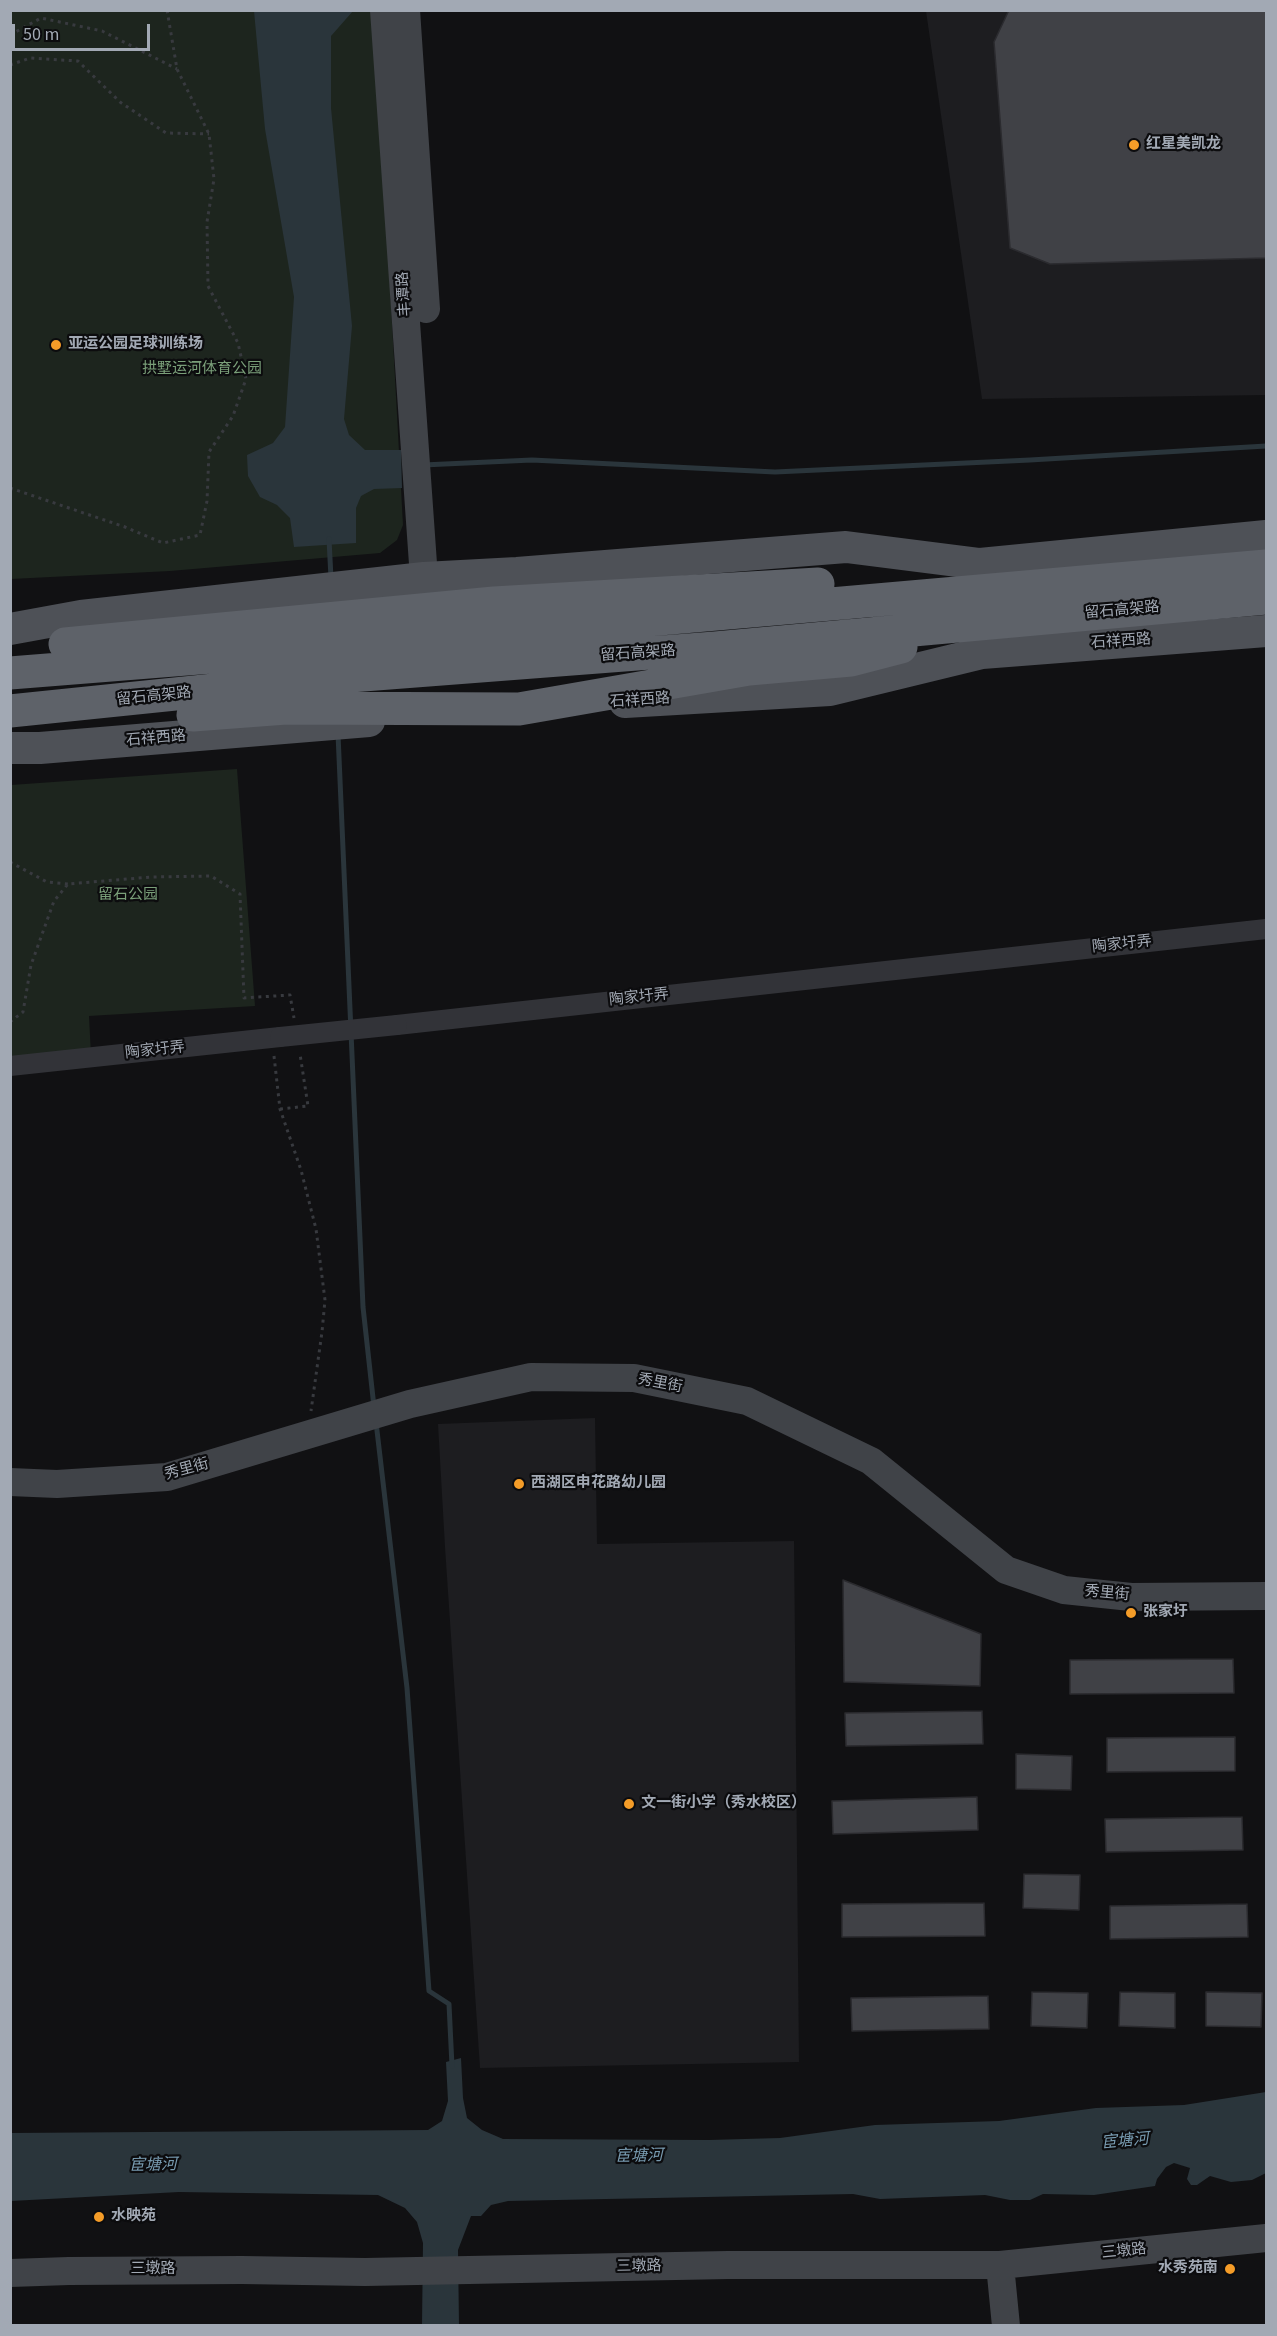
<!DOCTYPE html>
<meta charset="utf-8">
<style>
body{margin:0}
#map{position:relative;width:1277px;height:2336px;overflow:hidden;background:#111113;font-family:"Source Sans 3",sans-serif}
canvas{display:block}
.frame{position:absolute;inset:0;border:12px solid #a2a9b4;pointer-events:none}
.scale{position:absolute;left:12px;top:24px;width:138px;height:27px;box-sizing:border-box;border:3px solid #a2a9b4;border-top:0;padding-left:8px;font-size:18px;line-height:21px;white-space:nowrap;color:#a2a9b4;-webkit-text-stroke:4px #0c0c0e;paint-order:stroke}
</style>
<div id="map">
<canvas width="1277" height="2336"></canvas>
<div class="frame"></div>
<div class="scale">50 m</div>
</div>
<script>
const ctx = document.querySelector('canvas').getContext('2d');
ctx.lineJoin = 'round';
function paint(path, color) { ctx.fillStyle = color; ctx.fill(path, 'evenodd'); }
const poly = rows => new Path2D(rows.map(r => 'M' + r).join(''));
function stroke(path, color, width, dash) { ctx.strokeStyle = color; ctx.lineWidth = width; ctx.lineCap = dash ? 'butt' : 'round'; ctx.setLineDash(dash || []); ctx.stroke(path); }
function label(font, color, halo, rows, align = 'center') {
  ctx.font = font + ' "Source Sans 3","Noto Sans SC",sans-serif'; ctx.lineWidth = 4.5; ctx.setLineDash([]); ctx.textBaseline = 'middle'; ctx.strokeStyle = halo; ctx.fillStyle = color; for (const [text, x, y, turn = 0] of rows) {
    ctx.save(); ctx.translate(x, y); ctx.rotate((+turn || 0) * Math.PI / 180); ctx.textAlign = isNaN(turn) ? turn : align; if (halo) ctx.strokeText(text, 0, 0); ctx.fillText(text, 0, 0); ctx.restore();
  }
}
paint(poly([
 [926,11,1266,11,1266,395,982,399],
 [595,1418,597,1544,794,1541,799,2062,480,2068,445,1547,438,1424]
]), '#1d1d20');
paint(poly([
 [11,11,375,11,403,525,397,540,380,553,170,571,11,579],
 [237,769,255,1006,89,1016,91,1055,11,1065,11,785]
]), '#1d251e');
paint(poly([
 [254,11,353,11,331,36,331,108,352,326,344,419,349,435,365,450,401,450,402,488,374,489,361,496,356,508,356,543,294,547,290,518,277,505,260,497,248,476,247,455,273,443,285,427,294,297,265,129],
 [461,2058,463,2098,467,2118,482,2130,503,2139,709,2140,780,2138,875,2125,999,2121,1096,2108,1184,2105,1266,2092,1266,2173,1252,2180,1231,2182,1210,2176,1197,2185,1191,2185,1187,2179,1190,2168,1174,2163,1166,2167,1157,2179,1155,2186,1094,2195,1043,2194,1030,2200,1010,2200,985,2195,880,2199,853,2194,508,2201,491,2205,481,2216,471,2216,458,2250,459,2326,422,2325,423,2243,417,2222,405,2208,378,2195,179,2192,11,2201,10,2133,428,2130,442,2121,448,2101,446,2062]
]), '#2a353b');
stroke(poly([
 [423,465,532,460,775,472,1030,460,1266,446],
 [329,539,331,578],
 [338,734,363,1307,374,1407],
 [376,1422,407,1688,429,1991,449,2004,452,2066]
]), '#2a353b', 5);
const building = poly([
 [1009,10,1266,10,1266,258,1050,264,1010,248,994,42,1009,10],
 [843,1580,981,1634,980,1686,844,1682,843,1580],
 [1233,1659,1234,1693,1070,1694,1070,1660,1233,1659],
 [982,1711,983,1744,846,1746,845,1713,982,1711],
 [1235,1737,1235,1771,1107,1772,1107,1738,1235,1737],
 [1016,1754,1072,1756,1071,1790,1016,1789,1016,1754],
 [977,1797,978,1830,833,1834,832,1801,977,1797],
 [1242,1817,1243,1850,1106,1852,1105,1819,1242,1817],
 [1024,1874,1080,1875,1079,1910,1023,1908,1024,1874],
 [984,1903,985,1936,842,1937,842,1904,984,1903],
 [1247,1904,1248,1937,1110,1939,1110,1906,1247,1904],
 [1032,1992,1088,1993,1087,2028,1031,2026,1032,1992],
 [1120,1992,1175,1993,1175,2028,1119,2026,1120,1992],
 [1206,1992,1262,1993,1261,2027,1206,2026,1206,1992],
 [988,1996,989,2029,852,2031,851,1998,988,1996]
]);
paint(building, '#404146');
stroke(building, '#2b2b2f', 1.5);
stroke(poly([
 [10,35,41,18,102,31,177,69],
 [10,65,30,58,78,61,120,102,166,133,209,134],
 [10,488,125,527,163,543,200,535,207,501,209,452,233,416,246,379,238,343,208,286,207,222,214,179,209,134,177,69,167,10],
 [10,862,47,882,68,884],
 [10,1022,23,1012,31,965,54,901,68,884,151,877,211,876,240,894,244,998,290,995,294,1018],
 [274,1056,280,1109,301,1170,316,1229,325,1300,322,1332,311,1411],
 [280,1109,308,1106,300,1054]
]), '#383a3f', 3, [3, 4.5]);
stroke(poly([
 [397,1025,1266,929],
 [10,1066,280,1037]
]), '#323338', 20);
stroke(poly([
 [384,10,424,578],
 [406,10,426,309],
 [10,1482,57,1484,167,1477,410,1404,531,1377,634,1378,747,1401,871,1461,1006,1570,1064,1590,1131,1597,1266,1596],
 [1000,2265,1006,2326],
 [10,2273,69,2271,242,2270,365,2272,728,2265,1000,2265,1266,2238]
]), '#404348', 28);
stroke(poly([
 [10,629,81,616,424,578,517,573,846,547,980,564,1266,536],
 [625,702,830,690,982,653,1266,631],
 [10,748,40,748,369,721]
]), '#4e5157', 32);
stroke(poly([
 [65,644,494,603,818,584],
 [10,673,350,646,1266,566],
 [10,711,350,676,715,648,1266,598],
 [193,715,286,708,519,709,749,669,851,660,901,647]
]), '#5e6269', 33);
stroke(poly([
 [280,1037,397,1025]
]), '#323338', 20);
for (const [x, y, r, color] of [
 [1134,145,6,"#f49c28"],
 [56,345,6,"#f49c28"],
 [519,1484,6,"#f49c28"],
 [1131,1613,6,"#f49c28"],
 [629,1804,6,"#f49c28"],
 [99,2217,6,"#f49c28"],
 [1230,2269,6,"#f49c28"]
]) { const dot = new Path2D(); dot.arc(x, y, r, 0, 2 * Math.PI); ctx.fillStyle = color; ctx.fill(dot); stroke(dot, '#0c0c0e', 2); }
label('bold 15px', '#a2a9b4', '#0c0c0e', [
 ["红星美凯龙",1146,145],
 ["亚运公园足球训练场",68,345],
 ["西湖区申花路幼儿园",531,1484],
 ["张家圩",1143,1613],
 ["文一街小学（秀水校区）",641,1804],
 ["水映苑",111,2217],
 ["水秀苑南",1218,2269,"right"]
], 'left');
label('15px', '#a2a9b4', '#0c0c0e', [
 ["丰潭路",405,294,-94],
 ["留石高架路",1122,611,-5],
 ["石祥西路",1121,642,-4],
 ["留石高架路",638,654,-4],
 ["留石高架路",154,697,-6],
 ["石祥西路",640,701,-4],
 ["石祥西路",156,739,-5],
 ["陶家圩弄",1122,945,-6],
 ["陶家圩弄",639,998,-6],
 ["陶家圩弄",155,1051,-6],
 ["秀里街",660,1384,11],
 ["秀里街",187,1470,-15],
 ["秀里街",1107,1594,5],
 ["三墩路",1124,2252,-6],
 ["三墩路",639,2267,-1],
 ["三墩路",153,2270]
]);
label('15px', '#7a9f79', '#0c0c0e', [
 ["拱墅运河体育公园",202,370],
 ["留石公园",128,896]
]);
label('italic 16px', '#789bb0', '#0c0c0e', [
 ["宦塘河",1125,2142,-5],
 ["宦塘河",639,2157,-1],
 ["宦塘河",153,2166,-1]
]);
</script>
